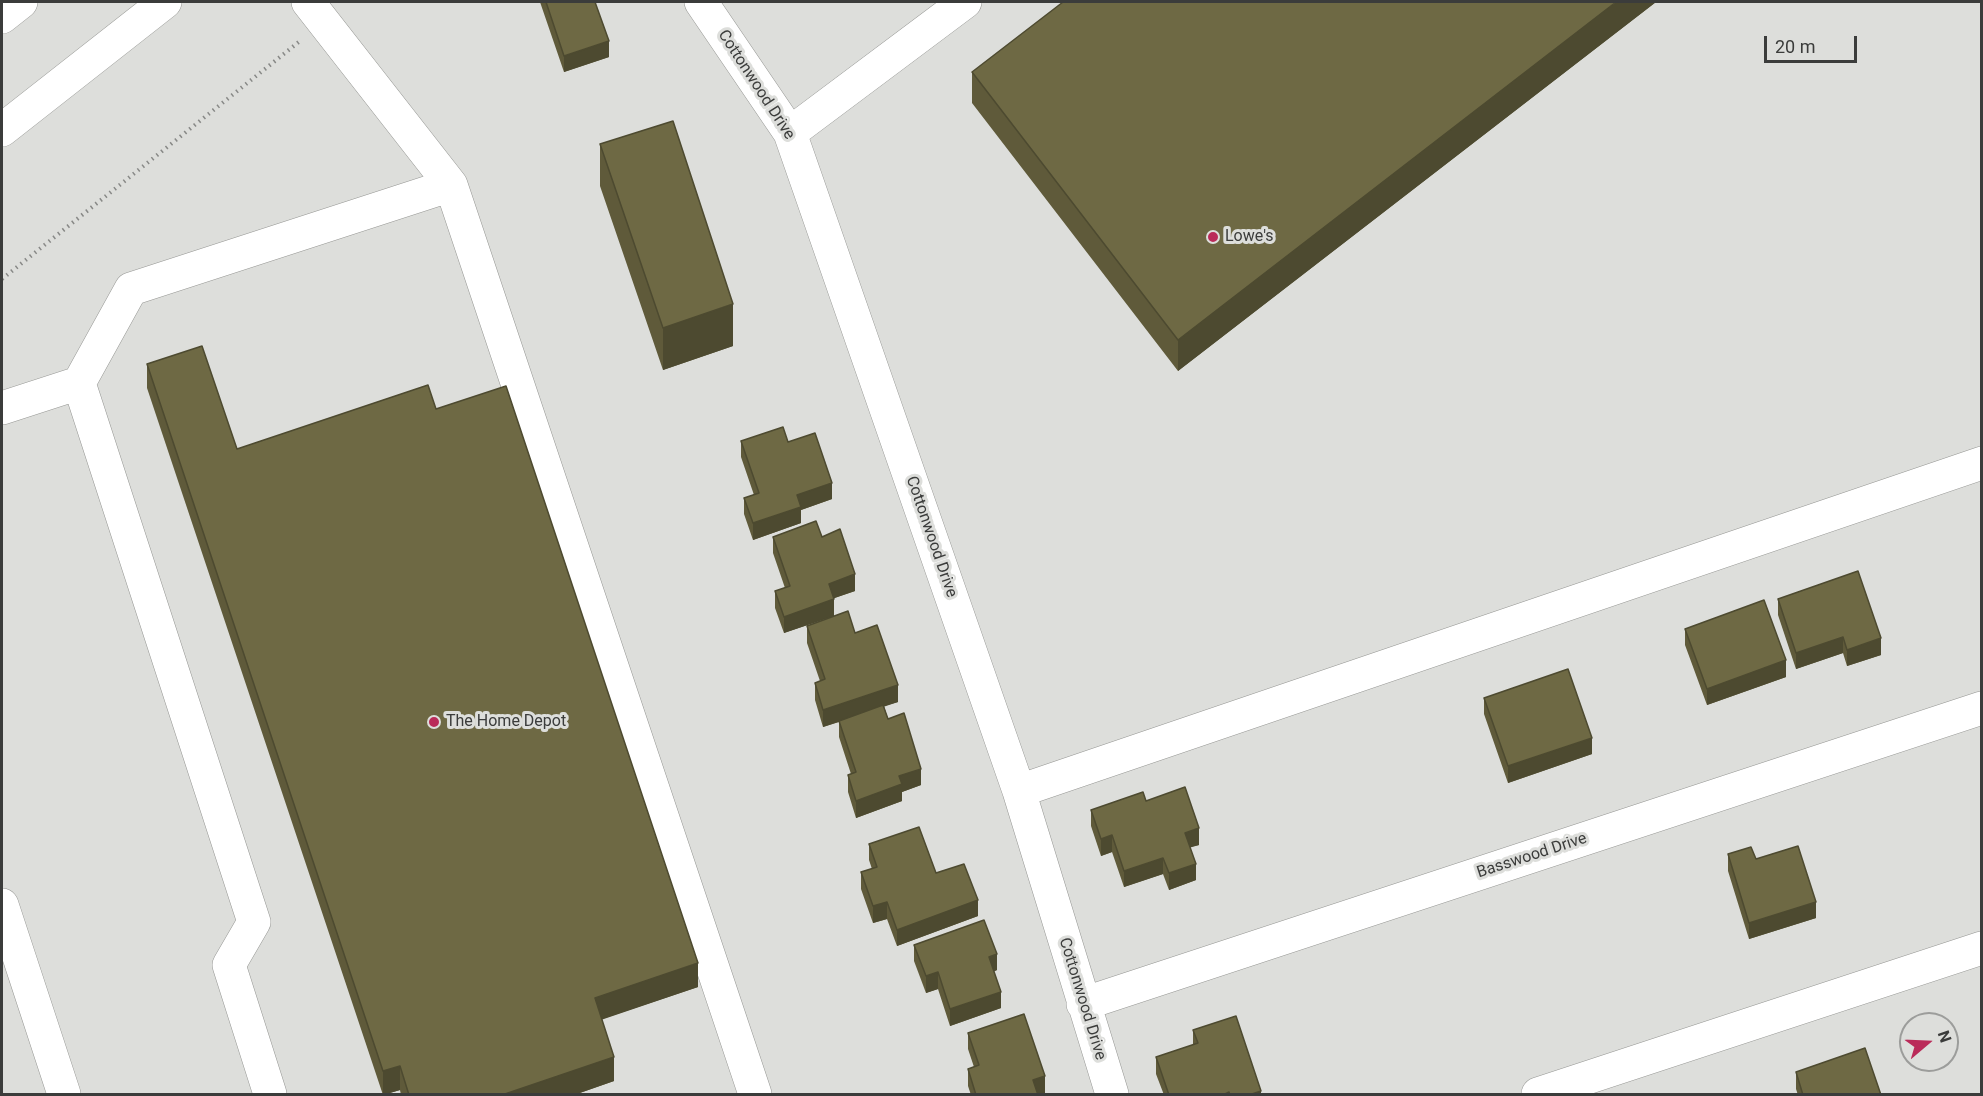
<!DOCTYPE html>
<style>
body{margin:0}
#map{position:relative;width:1983px;height:1096px;overflow:hidden;background:#dddedb;font-family:Roboto,sans-serif}
canvas{display:block}
.frame{position:absolute;inset:0;border:3px solid #3b3c3b;pointer-events:none}
.north{position:absolute;left:1899px;top:1012px;width:60px;height:60px;box-sizing:border-box;background:#dddedb;border:2px solid #9c9d9b;border-radius:50%;rotate:71deg;font-size:16px;font-weight:700;line-height:24px;text-align:center;color:#3b3c3b}
.north::after{content:'';display:block;margin:auto;width:21px;height:27px;background:#ba2b59;clip-path:polygon(50% 0,100% 100%,50% 72%,0 100%)}
.scale{position:absolute;left:1764px;top:36px;width:93px;height:27px;box-sizing:border-box;border:3px solid #3b3c3b;border-top:0;padding-left:8px;font-size:18px;line-height:21px;white-space:nowrap;color:#3b3c3b;-webkit-text-stroke:4px #dddedb;paint-order:stroke}
</style>
<div id="map">
<canvas width="1983" height="1096"></canvas>
<div class="frame"></div>
<div class="north">N</div>
<div class="scale">20 m</div>
</div>
<script>
const ctx = document.querySelector('canvas').getContext('2d');
ctx.lineJoin = 'round';
const poly = rows => new Path2D(rows.map(r => 'M' + r).join(''));
function stroke(path, color, width, dash) { ctx.strokeStyle = color; ctx.lineWidth = width; ctx.lineCap = dash ? 'butt' : 'round'; ctx.setLineDash(dash || []); ctx.stroke(path); }
function paint(path, color) { ctx.fillStyle = color; ctx.fill(path, 'evenodd'); }
function label(font, color, halo, rows, align = 'center') {
  ctx.font = font + ' Roboto,sans-serif'; ctx.lineWidth = 6; ctx.setLineDash([]); ctx.textBaseline = 'middle'; ctx.strokeStyle = halo; ctx.fillStyle = color; for (const [text, x, y, turn = 0] of rows) {
    ctx.save(); ctx.translate(x, y); ctx.rotate((+turn || 0) * Math.PI / 180); ctx.textAlign = isNaN(turn) ? turn : align; if (halo) ctx.strokeText(text, 0, 0); ctx.fillText(text, 0, 0); ctx.restore();
  }
}
const minor = poly([
 [308,2,451,185,755,1094],
 [701,2,790,133,1019,791,1112,1094],
 [790,133,965,2],
 [2,408,79,383],
 [1019,791,1982,463],
 [2,905,64,1094],
 [1083,1004,1982,708],
 [270,1094,229,965,254,922,79,383,131,289,451,185],
 [1538,1094,1982,948]
]);
const major = poly([
 [2,17,21,2],
 [2,130,165,2]
]);
stroke(minor, '#969794', 34);
stroke(major, '#969794', 34);
stroke(poly([
 [2,279,300,41]
]), '#888987', 4, [1.5, 4.5]);
stroke(minor, '#fff', 33);
stroke(major, '#fff', 33);
paint(poly([
 [540,2,595,2,609,57,564,72],
 [1656,2,1178,371,972,103,972,72],
 [600,144,733,346,663,370,600,186],
 [147,364,237,449,698,987,602,1019,614,1081,574,1095,401,1095,400,1090,383,1095,147,388],
 [741,441,788,442,832,499,801,510,801,523,753,540,744,514,744,498,754,495,741,457],
 [773,537,822,537,855,591,834,598,834,616,784,633,775,608,775,591,785,588,773,553],
 [1778,599,1881,655,1847,666,1843,653,1796,669,1778,615],
 [807,626,898,702,884,706,888,719,921,785,902,792,902,801,856,818,848,792,848,775,851,774,839,737,839,722,823,727,815,700,815,683,820,681,807,643],
 [1685,629,1786,677,1707,705,1685,645],
 [1484,698,1592,754,1508,783,1484,714],
 [1146,801,1199,845,1190,847,1196,880,1169,890,1163,874,1124,887,1112,852,1101,856,1091,826,1091,810],
 [869,844,936,873,978,916,897,946,887,919,873,923,861,889,861,872,872,869,869,860],
 [1728,854,1756,859,1816,918,1749,939,1728,871],
 [914,945,997,970,994,971,1001,1008,950,1026,938,989,926,993,914,961],
 [1193,1030,1261,1095,1164,1095,1156,1074,1156,1057,1193,1045],
 [968,1033,1045,1093,1040,1095,971,1095,968,1086,968,1069,974,1067,968,1049],
 [1796,1072,1881,1095,1798,1095,1796,1089]
]), '#5f5a3a');
paint(poly([
 [1616,2,1656,2,1178,371,1178,340],
 [609,41,609,57,564,72,564,56],
 [733,304,733,346,663,370,663,328],
 [832,483,832,499,801,510,801,523,753,540,753,523,797,495],
 [855,574,855,591,829,600,829,584],
 [834,599,834,616,784,633,784,617],
 [1843,637,1843,653,1796,669,1796,653],
 [1881,638,1881,655,1847,666,1847,650],
 [1786,660,1786,677,1707,705,1707,689],
 [898,685,898,702,823,727,823,710],
 [1592,738,1592,754,1508,783,1508,766],
 [921,769,921,785,902,792,902,801,856,818,856,801,899,776],
 [1199,828,1199,845,1185,849,1185,833],
 [1112,835,1112,852,1101,856,1101,839],
 [1163,858,1163,874,1124,887,1124,871],
 [1196,864,1196,880,1169,890,1169,873],
 [978,900,978,916,897,946,897,930],
 [887,902,887,919,873,923,873,906],
 [1816,902,1816,918,1749,939,1749,923],
 [997,954,997,970,989,974,989,957],
 [698,963,698,987,595,1022,595,998],
 [938,972,938,989,926,993,926,976],
 [1001,992,1001,1008,950,1026,950,1009],
 [614,1057,614,1081,574,1095,502,1095],
 [400,1066,400,1090,383,1095,383,1071],
 [1045,1076,1045,1093,1040,1095,1033,1095,1033,1080],
 [1261,1091,1261,1095,1249,1095]
]), '#4d4a30');
const building = poly([
 [546,2,595,2,609,41,564,56,546,2],
 [1063,2,1616,2,1178,340,972,72,1063,2],
 [673,121,733,304,663,328,600,144,673,121],
 [202,346,237,449,428,385,436,409,506,386,698,963,595,998,614,1057,502,1095,409,1095,400,1066,383,1071,147,364,202,346],
 [783,427,788,442,815,433,832,483,797,495,801,507,753,523,744,498,759,493,741,441,783,427],
 [816,521,822,537,840,529,855,574,829,584,834,599,784,617,775,591,790,586,773,537,816,521],
 [1858,571,1881,638,1847,650,1843,637,1796,653,1778,599,1858,571],
 [1764,600,1786,660,1707,689,1685,629,1764,600],
 [848,611,855,633,877,625,898,685,823,710,815,683,825,679,807,626,848,611],
 [1568,669,1592,738,1508,766,1484,698,1568,669],
 [883,705,888,719,904,713,921,769,899,776,902,784,856,801,848,775,856,772,839,721,883,705],
 [1185,787,1199,828,1185,833,1196,864,1169,873,1163,858,1124,871,1112,835,1101,839,1091,810,1143,792,1146,801,1185,787],
 [919,827,936,873,964,864,978,900,897,930,887,902,873,906,861,872,877,867,869,844,919,827],
 [1798,846,1816,902,1749,923,1728,854,1751,847,1756,859,1798,846],
 [984,920,997,954,989,957,1001,992,950,1009,938,972,926,976,914,945,984,920],
 [1024,1014,1045,1076,1033,1080,1038,1095,976,1095,968,1069,979,1065,968,1033,1024,1014],
 [1236,1016,1261,1091,1249,1095,1230,1095,1229,1092,1223,1095,1169,1095,1156,1057,1198,1043,1193,1030,1236,1016],
 [1865,1048,1881,1095,1803,1095,1796,1072,1865,1048]
]);
paint(building, '#6e6944');
stroke(building, '#4d4a30', 1.5);
for (const [x, y, r, color] of [
 [1213,237,6,"#ba2b59"],
 [434,722,6,"#ba2b59"]
]) { const dot = new Path2D(); dot.arc(x, y, r, 0, 2 * Math.PI); ctx.fillStyle = color; ctx.fill(dot); stroke(dot, '#dddedb', 2); }
label('16px', '#3b3c3b', '#dddedb', [
 ["Cottonwood Drive",756,85,57],
 ["Cottonwood Drive",931,537,71],
 ["Basswood Drive",1532,856,-18],
 ["Cottonwood Drive",1082,999,73]
]);
label('16px', '#3b3c3b', '#dddedb', [
 ["Lowe's",1225,237],
 ["The Home Depot",446,722]
], 'left');
</script>
